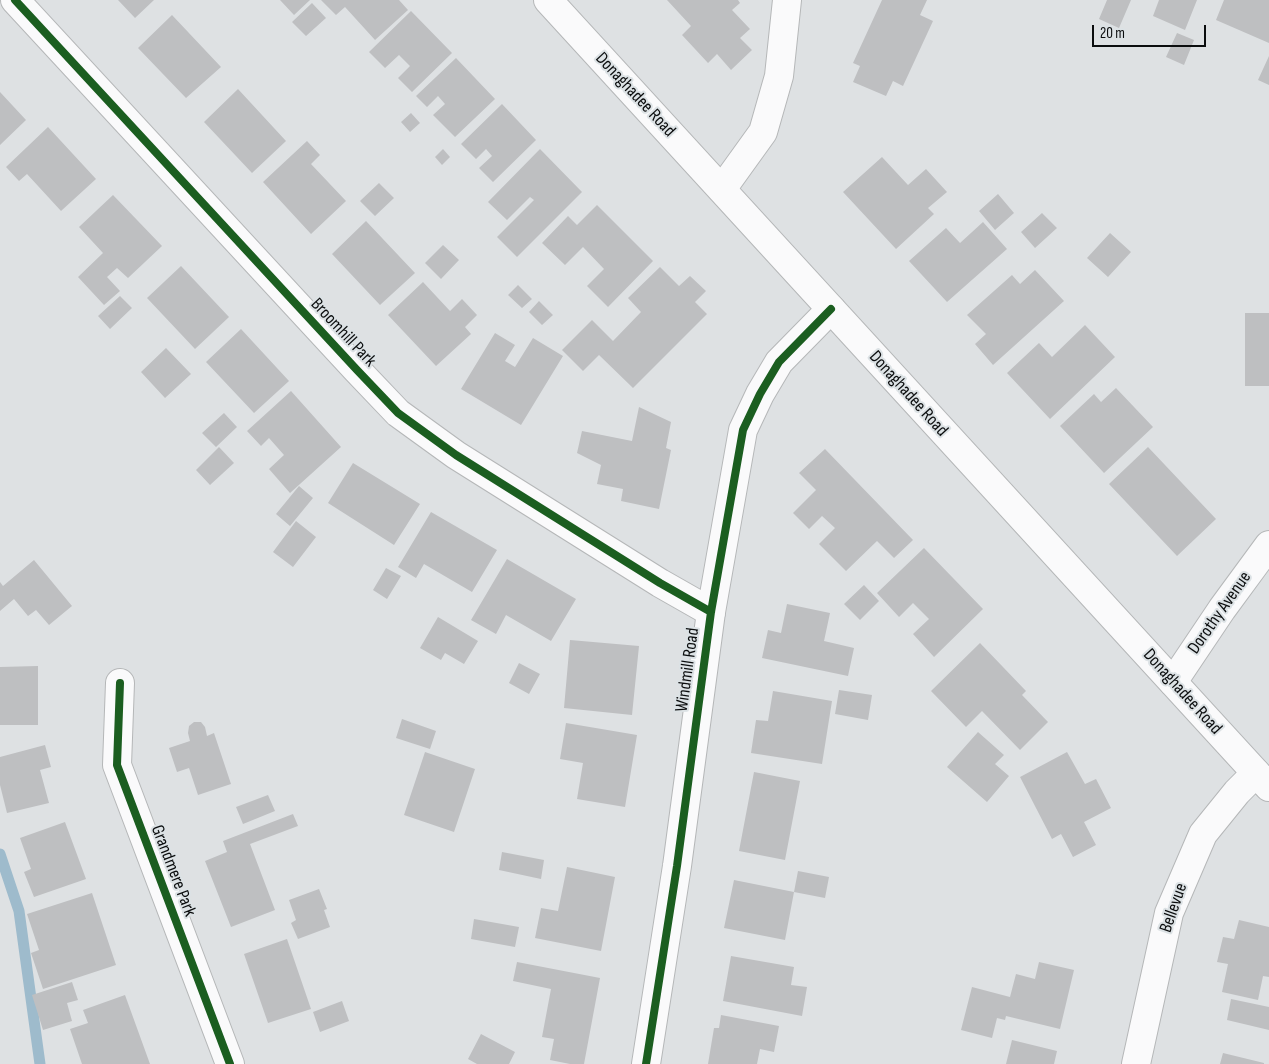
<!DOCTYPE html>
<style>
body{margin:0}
#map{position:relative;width:1269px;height:1064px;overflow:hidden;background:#dee1e3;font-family:"Sofia Sans Condensed",sans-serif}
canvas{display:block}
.scale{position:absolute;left:1092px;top:25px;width:114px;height:22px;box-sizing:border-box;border:2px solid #0b0d0e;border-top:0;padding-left:6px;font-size:15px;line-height:18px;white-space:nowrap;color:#0b0d0e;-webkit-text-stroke:4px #dce2e5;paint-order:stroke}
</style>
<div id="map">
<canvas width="1269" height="1064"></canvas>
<div class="scale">20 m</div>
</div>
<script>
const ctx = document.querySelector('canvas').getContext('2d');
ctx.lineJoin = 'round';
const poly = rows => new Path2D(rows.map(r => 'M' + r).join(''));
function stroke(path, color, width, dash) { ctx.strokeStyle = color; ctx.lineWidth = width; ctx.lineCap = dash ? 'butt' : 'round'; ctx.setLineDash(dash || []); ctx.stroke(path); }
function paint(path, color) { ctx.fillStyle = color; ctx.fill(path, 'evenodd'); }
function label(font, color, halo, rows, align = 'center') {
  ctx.font = font + ' "Sofia Sans Condensed",sans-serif'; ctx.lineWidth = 4; ctx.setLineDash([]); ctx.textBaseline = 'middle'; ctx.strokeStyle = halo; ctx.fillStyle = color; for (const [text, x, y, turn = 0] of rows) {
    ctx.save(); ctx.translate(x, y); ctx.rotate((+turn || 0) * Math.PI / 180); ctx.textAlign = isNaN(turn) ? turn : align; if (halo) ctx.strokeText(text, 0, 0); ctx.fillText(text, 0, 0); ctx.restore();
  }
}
stroke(poly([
 [0,854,19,911,40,1064]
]), '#9ebbcc', 11);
paint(poly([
 [118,0,154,0,135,18],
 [280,0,310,0,294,15],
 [321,0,399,0,408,10,375,40,345,7,336,15],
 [667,0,738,0,740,3,732,10,750,29,740,38,752,50,731,70,717,54,708,63,682,35,691,26],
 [882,0,927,0,920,15,933,21,903,86,893,81,886,96,853,82,860,66,853,63],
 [1107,0,1131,0,1119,28,1099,19],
 [1159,0,1197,0,1185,30,1153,16],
 [1224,0,1269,0,1269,43,1216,20],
 [312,3,326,18,306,36,292,22],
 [411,11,452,53,412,92,398,78,410,66,399,55,385,68,369,52],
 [172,15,221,67,186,98,138,48],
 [1177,33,1194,40,1184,65,1166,57],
 [1269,56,1269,85,1258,80],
 [456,58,495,99,455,137,433,115,445,104,438,96,427,107,416,96],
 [238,89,286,141,252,173,204,122],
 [0,92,26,120,0,145],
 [502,104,536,140,493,182,479,168,492,156,486,149,476,159,461,144],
 [411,113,420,123,410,132,401,122],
 [48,127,96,179,61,211,27,174,19,181,6,167],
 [307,141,320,155,311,164,346,201,311,234,263,182],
 [443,149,450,157,442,165,435,157],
 [540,149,582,192,517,257,497,237,534,200,530,197,507,220,488,202],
 [882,157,908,185,926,169,947,192,928,208,934,214,896,249,843,192],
 [379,183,394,198,375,216,360,201],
 [998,194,1014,213,995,230,979,211],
 [113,195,162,246,128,278,117,268,107,277,120,291,104,305,78,277,103,253,79,227],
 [597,205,653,261,608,307,587,286,604,269,583,247,565,265,542,243,568,216,577,225],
 [1042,213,1057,228,1035,248,1021,232],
 [366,221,415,273,380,305,332,254],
 [983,222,1007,249,947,302,909,261,946,228,960,243],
 [1110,233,1131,252,1108,277,1087,258],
 [443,245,459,260,441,279,425,263],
 [181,266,229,317,195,349,147,298],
 [660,267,679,286,690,276,706,291,695,302,707,314,633,388,599,355,583,371,562,350,592,320,613,341,641,312,628,298],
 [1035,270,1064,301,993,365,975,344,986,334,967,315,1012,275,1020,284],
 [423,282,450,311,462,299,477,315,465,327,471,334,436,366,388,315],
 [518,285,532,299,522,308,508,295],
 [120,296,132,308,110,329,98,316],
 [539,301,553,315,542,325,529,312],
 [1245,313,1269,313,1269,386,1245,386],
 [1085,325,1115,357,1050,419,1007,373,1039,343,1052,357],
 [241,329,289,381,254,413,206,362],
 [495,333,515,345,505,361,515,367,533,338,563,356,521,425,461,389],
 [166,348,191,374,165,398,141,372],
 [1116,388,1153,427,1104,473,1060,426,1094,394,1101,402],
 [291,391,341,447,290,493,269,469,284,455,269,438,261,446,247,431],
 [639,407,671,422,666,448,671,450,659,509,621,501,623,489,597,484,601,465,577,453,582,431,632,441],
 [224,413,237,427,216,447,202,433],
 [219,447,234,463,210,485,196,470],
 [1148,447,1216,519,1177,556,1109,484],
 [825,449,913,540,894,558,877,541,846,571,819,544,835,528,822,516,809,529,793,513,816,490,799,473],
 [353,463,420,504,394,545,328,503],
 [299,486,313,498,290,526,276,514],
 [431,512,497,550,472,592,424,564,416,578,398,567],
 [296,521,316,537,293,567,273,552],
 [924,548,983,609,934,657,913,634,929,619,913,603,899,617,877,593],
 [507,559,576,599,551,641,506,615,496,634,471,620],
 [34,560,72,606,49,625,36,610,28,616,14,599,0,611,0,582,3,586],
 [386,568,401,576,387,599,373,590],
 [864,585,879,601,860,620,844,604],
 [787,604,830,613,824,641,854,648,848,676,762,658,768,630,781,633],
 [438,617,478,641,464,664,445,653,441,660,420,648],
 [570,640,639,646,632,715,564,708],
 [980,643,1026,691,1022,695,1048,722,1020,750,982,711,966,727,931,691],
 [519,663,540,674,529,694,509,683],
 [38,666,38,725,0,725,0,667],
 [839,690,872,695,868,720,835,714],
 [773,691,832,701,822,764,751,753,756,720,768,721],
 [402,719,436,731,430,749,396,738],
 [194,722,201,722,205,727,207,736,214,733,231,784,198,795,189,768,177,772,169,748,190,741,188,733,189,726],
 [566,723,637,735,625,807,577,799,583,763,560,759],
 [978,732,1004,755,995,764,1009,776,987,802,947,767],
 [45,745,51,767,40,770,49,803,7,813,0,785,0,757],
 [425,752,475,769,454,832,404,815],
 [1067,752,1085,784,1096,779,1111,808,1084,822,1096,845,1073,857,1061,834,1052,839,1020,777],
 [754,772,800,781,785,860,739,851],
 [268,795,275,811,243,824,236,807],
 [293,814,298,826,250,844,275,910,231,927,205,861,227,852,223,841],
 [65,822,86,879,34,897,24,872,31,869,20,838],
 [502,852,544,860,541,879,499,870],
 [567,867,615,877,601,951,535,938,541,908,558,911],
 [798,871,829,877,825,898,794,892],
 [734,880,794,892,785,940,724,928],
 [319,889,327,909,324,910,330,927,298,939,291,923,296,920,289,900],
 [92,893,116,965,43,989,31,953,39,950,27,914],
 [474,919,519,927,515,947,471,939],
 [1239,920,1269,927,1269,977,1263,976,1258,1000,1222,992,1228,964,1217,962,1223,937,1234,939],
 [287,939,311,1009,268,1023,244,954],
 [731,956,794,967,791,985,807,987,802,1016,723,1001],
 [517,962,600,978,584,1064,570,1064,550,1060,554,1039,542,1037,551,989,513,981],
 [1039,962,1074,970,1060,1029,1006,1016,1005,1020,997,1018,992,1038,961,1030,972,987,1010,997,1016,974,1035,979],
 [72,982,78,1000,67,1003,72,1021,43,1030,32,995],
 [125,995,150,1064,82,1064,70,1029,88,1023,83,1010],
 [1231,999,1269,1007,1269,1030,1227,1020],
 [342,1001,349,1021,320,1032,313,1012],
 [721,1015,779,1026,774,1052,760,1049,757,1064,708,1064,714,1028,719,1028],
 [481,1034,515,1052,509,1064,477,1064,468,1059],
 [1012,1040,1057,1051,1054,1064,1006,1064],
 [1223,1053,1264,1063,1264,1064,1220,1064]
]), '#bebfc1');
const minor = poly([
 [15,0,357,370,398,413,456,455,660,583,711,612],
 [722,189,763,132,779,76,787,0],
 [1173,682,1222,609,1269,545],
 [120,683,117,765,230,1064],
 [1136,1064,1169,913,1203,834,1237,792,1256,773]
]);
const tertiary = poly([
 [646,1064,677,866,711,612,743,430,760,394,779,362,831,309]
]);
const secondary = poly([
 [548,0,1269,787]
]);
stroke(minor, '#b5b7b8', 30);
stroke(tertiary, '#b5b7b8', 30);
stroke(secondary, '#b5b7b8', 30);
stroke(minor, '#fafafb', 28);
stroke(tertiary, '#fafafb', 28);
stroke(secondary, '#fafafb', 28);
stroke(poly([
 [15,0,357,370,398,413,456,455,660,583,711,612],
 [120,683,117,765,230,1064],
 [646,1064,677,866,711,612,743,430,760,394,779,362,831,309]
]), '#1b5e20', 8);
label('18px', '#0b0d0e', '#dce2e5', [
 ["Donaghadee Road",635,95,47],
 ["Broomhill Park",343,333,47],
 ["Donaghadee Road",908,394,48],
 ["Dorothy Avenue",1220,613,-55],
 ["Windmill Road",688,670,-82],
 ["Donaghadee Road",1182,692,48],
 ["Grandmere Park",173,871,69],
 ["Bellevue",1174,908,-71]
]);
</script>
